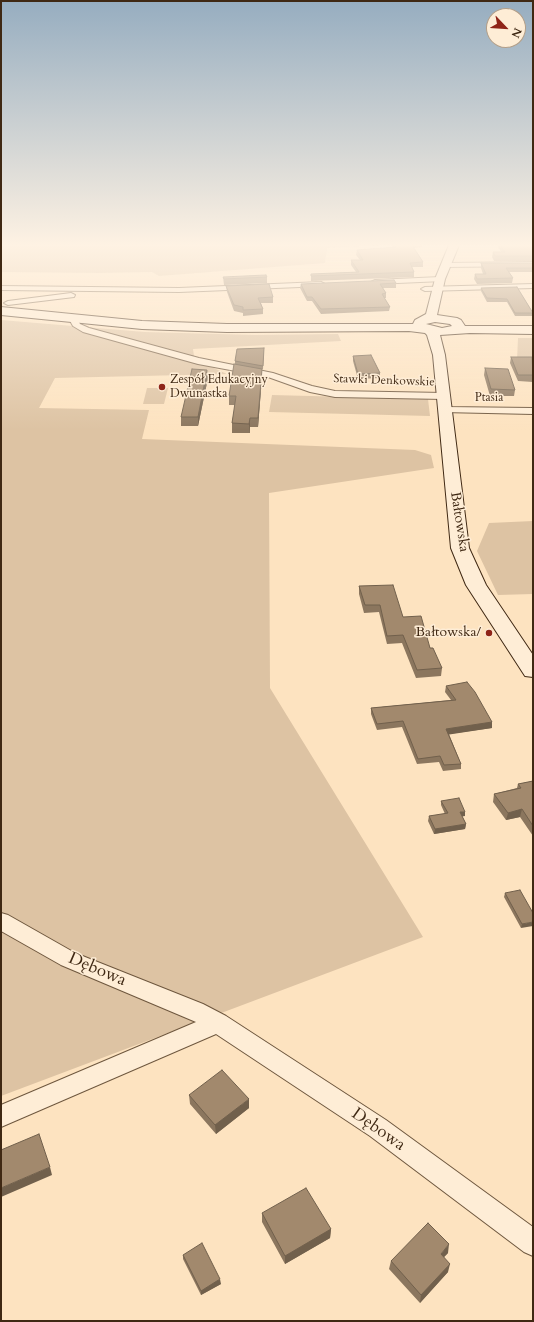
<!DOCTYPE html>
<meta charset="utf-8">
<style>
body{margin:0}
#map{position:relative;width:534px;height:1322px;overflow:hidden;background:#fde3c0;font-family:Cardo,serif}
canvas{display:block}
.frame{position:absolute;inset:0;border:2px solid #3f2813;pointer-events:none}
.north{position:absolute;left:486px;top:8px;width:40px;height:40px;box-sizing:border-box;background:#feedd6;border:1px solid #b29e88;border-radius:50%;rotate:115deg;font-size:11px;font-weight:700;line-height:16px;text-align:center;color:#3f2813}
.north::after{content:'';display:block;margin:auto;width:14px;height:18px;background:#8f2418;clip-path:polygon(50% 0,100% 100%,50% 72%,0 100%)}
</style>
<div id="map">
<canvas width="534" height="1322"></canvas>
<div class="frame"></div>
<div class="north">N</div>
</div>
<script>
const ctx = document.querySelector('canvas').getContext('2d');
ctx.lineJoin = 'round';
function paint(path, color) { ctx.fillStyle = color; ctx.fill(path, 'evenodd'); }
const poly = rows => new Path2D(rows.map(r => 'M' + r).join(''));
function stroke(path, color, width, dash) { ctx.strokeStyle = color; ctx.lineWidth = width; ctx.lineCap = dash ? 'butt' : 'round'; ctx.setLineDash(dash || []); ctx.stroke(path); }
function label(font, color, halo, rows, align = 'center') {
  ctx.font = font + ' Cardo,serif'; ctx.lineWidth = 3; ctx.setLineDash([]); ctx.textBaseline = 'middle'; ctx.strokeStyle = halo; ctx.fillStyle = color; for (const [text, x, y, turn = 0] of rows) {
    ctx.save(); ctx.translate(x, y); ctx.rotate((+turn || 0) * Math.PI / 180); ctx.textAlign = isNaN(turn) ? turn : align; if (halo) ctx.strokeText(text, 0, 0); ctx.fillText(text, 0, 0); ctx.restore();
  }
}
paint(poly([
 [1,245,381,245,327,248,325,263,159,276,152,272,98,273,1,272],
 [1,320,145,332,255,335,338,334,341,341,193,349,194,356,198,361,227,374,55,378,39,408,149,410,142,439,415,450,431,455,434,468,269,493,270,688,423,937,1,1096],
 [518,338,533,338,533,360,517,360],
 [147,388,168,388,164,404,143,404],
 [272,395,428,399,430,416,269,412],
 [533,521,533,594,498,595,477,551,489,523]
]), '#ddc3a3');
const minor = poly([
 [533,262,533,266,447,267,443,265,447,263,533,262],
 [440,277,444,279,443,281,375,284,371,282,375,280,440,277],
 [321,282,325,284,324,286,179,292,1,290,1,286,179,288,321,282],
 [533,284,533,288,425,291,421,289,425,287,533,284],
 [71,293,75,295,74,297,8,305,4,303,8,301,71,293],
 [73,316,76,317,80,324,89,328,199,358,273,373,312,386,335,391,444,393,449,396,444,399,335,397,310,392,268,377,198,364,83,332,73,326,69,319,73,316],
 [446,407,533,408,533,414,442,412,441,410,442,408,446,407],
 [1,913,8,915,75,953,203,1004,226,1016,386,1120,533,1227,533,1256,524,1252,370,1136,216,1034,1,1127,1,1105,196,1022,61,965,1,931,1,913]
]);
const secondary = poly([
 [449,245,459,245,445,279,437,315,457,318,461,320,465,326,533,326,533,334,470,333,440,335,445,355,469,548,486,585,533,655,533,677,525,676,466,585,451,548,433,355,427,335,425,333,409,331,227,332,142,329,1,315,1,307,142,321,227,324,413,324,415,320,426,314,435,279,449,245],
 [435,322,450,324,452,326,442,328,426,324,435,322]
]);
stroke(minor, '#6e573e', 2);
stroke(secondary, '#3f2813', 2);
paint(minor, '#feedd6');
paint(secondary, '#feedd6');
paint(poly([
 [391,245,422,245,422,247,414,248,423,262,423,267,412,267,414,272,414,277,311,281,311,274,356,272,351,265,351,260,360,260,356,255,357,250,393,247],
 [498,245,533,245,533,261,494,261,492,257,493,252,501,252,498,247],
 [481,263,533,263,533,272,509,272,513,278,512,283,477,284,474,279,475,274,483,274,481,268],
 [223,277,267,277,267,283,224,285],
 [396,283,396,288,383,288,386,293,386,298,384,298,390,307,389,311,321,314,312,301,307,301,300,288,301,284],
 [226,286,273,297,273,303,261,303,263,309,263,314,243,316,243,313,234,311,227,292],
 [517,287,533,313,532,316,515,316,507,302,487,302,481,291,481,288],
 [264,348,263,369,262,369,262,377,258,427,250,427,250,433,232,433,232,423,235,405,229,405,229,396,235,364,235,361],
 [353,356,380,373,380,378,358,379,353,361],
 [511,357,533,359,533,382,518,381,510,363],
 [485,368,515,390,514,396,490,396,484,375],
 [208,378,198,426,181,426,181,417],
 [359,586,403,617,430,648,442,668,441,676,416,678,402,643,387,644,379,612,364,613,359,594],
 [446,686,492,722,492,728,449,734,461,764,461,769,443,771,439,762,417,764,402,727,377,730,371,714,371,708,451,700,445,692],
 [533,781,533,836,520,817,506,820,493,802,494,794,517,788,518,784],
 [441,801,465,816,462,816,466,824,465,829,434,834,428,821,429,816,445,814,441,805],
 [505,893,533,913,521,928,504,897],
 [189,1095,249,1108,216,1134,190,1104],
 [262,1213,331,1229,330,1238,285,1264,262,1222],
 [448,1253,444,1257,448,1272,420,1303,389,1269,391,1261],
 [183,1255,221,1284,201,1295,183,1259]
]), '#8b765e');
paint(poly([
 [262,369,262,377,258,427,258,418],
 [207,370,208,378,198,426,198,417],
 [250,418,250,433,249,424],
 [492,722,492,728,446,735,446,729],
 [522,809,520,817,506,820,508,813],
 [460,812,465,812,465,816,459,817],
 [466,824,465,829,434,834,435,829],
 [533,922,533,926,521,928,522,924],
 [249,1099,249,1108,216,1134,215,1125],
 [50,1167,52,1175,1,1197,1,1188],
 [331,1229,330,1238,285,1264,285,1256],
 [449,1244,448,1253,439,1262,441,1254],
 [450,1264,448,1272,420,1303,421,1295],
 [220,1279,221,1284,201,1295,201,1291]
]), '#71604c');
const building = poly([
 [394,245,412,245,423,262,410,263,414,272,311,276,311,274,359,272,351,260,363,260,357,250,396,247,394,245],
 [500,245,533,245,533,256,495,256,493,252,505,252,500,245],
 [481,263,533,263,533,268,506,268,513,278,477,279,475,274,486,274,481,263],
 [266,275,267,277,224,279,223,277,266,275],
 [394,280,396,283,380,284,386,293,382,294,390,307,321,309,312,297,307,297,301,284,394,280],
 [269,284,273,297,258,298,263,309,243,310,243,307,234,305,226,286,269,284],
 [517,287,533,313,515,313,507,299,487,298,481,288,517,287],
 [264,348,263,366,235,361,237,349,264,348],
 [371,355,380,373,358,374,353,356,371,355],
 [511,357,532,357,533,375,518,375,511,357],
 [234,364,262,369,258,418,250,418,249,424,232,423,236,396,229,396,234,364],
 [485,368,508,369,515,390,491,389,485,368],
 [192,369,207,370,198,417,181,417,192,369],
 [393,585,403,617,421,616,430,648,433,648,442,668,417,670,403,635,387,636,380,605,365,605,359,586,393,585],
 [467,682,475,692,492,722,446,729,461,764,444,765,440,756,418,759,403,721,377,724,371,708,456,700,446,686,467,682],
 [533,781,533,826,522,809,508,813,494,794,521,788,518,784,533,781],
 [459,798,465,812,460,812,466,824,435,829,429,816,448,813,441,801,459,798],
 [520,890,533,913,533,922,522,924,505,893,520,890],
 [222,1070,249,1099,215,1125,189,1095,222,1070],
 [39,1134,50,1167,1,1188,1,1150,39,1134],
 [306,1188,331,1229,285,1256,262,1213,306,1188],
 [428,1223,449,1244,441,1254,450,1264,421,1295,391,1261,428,1223],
 [202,1243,220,1279,201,1291,183,1255,202,1243]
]);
paint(building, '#a2896d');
stroke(building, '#71604c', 1);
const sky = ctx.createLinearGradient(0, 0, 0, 430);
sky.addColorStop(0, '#96adc0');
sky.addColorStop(0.57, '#fef2e3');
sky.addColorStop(1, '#fef2e300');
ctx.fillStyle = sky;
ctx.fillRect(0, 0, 534, 430);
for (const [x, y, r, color] of [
 [162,387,4,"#8f2418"],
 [489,633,4,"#8f2418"]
]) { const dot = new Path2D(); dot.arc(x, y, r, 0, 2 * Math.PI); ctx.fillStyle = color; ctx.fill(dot); stroke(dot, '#feedd6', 1.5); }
label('12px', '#3f2813', '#feedd6', [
 ["Zespół Edukacyjny",170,380],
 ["Dwunastka",170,394]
], 'left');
label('12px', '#3f2813', '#feedd6', [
 ["Stawki Denkowskie",384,381,2],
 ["Ptasia",489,398]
]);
label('14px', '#3f2813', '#feedd6', [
 ["Bałtowska",459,522,81]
]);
label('14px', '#3f2813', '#feedd6', [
 ["Bałtowska/",481,633]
], 'right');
label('17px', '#3f2813', '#feedd6', [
 ["Dębowa",97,970,23],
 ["Dębowa",378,1130,35]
]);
</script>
